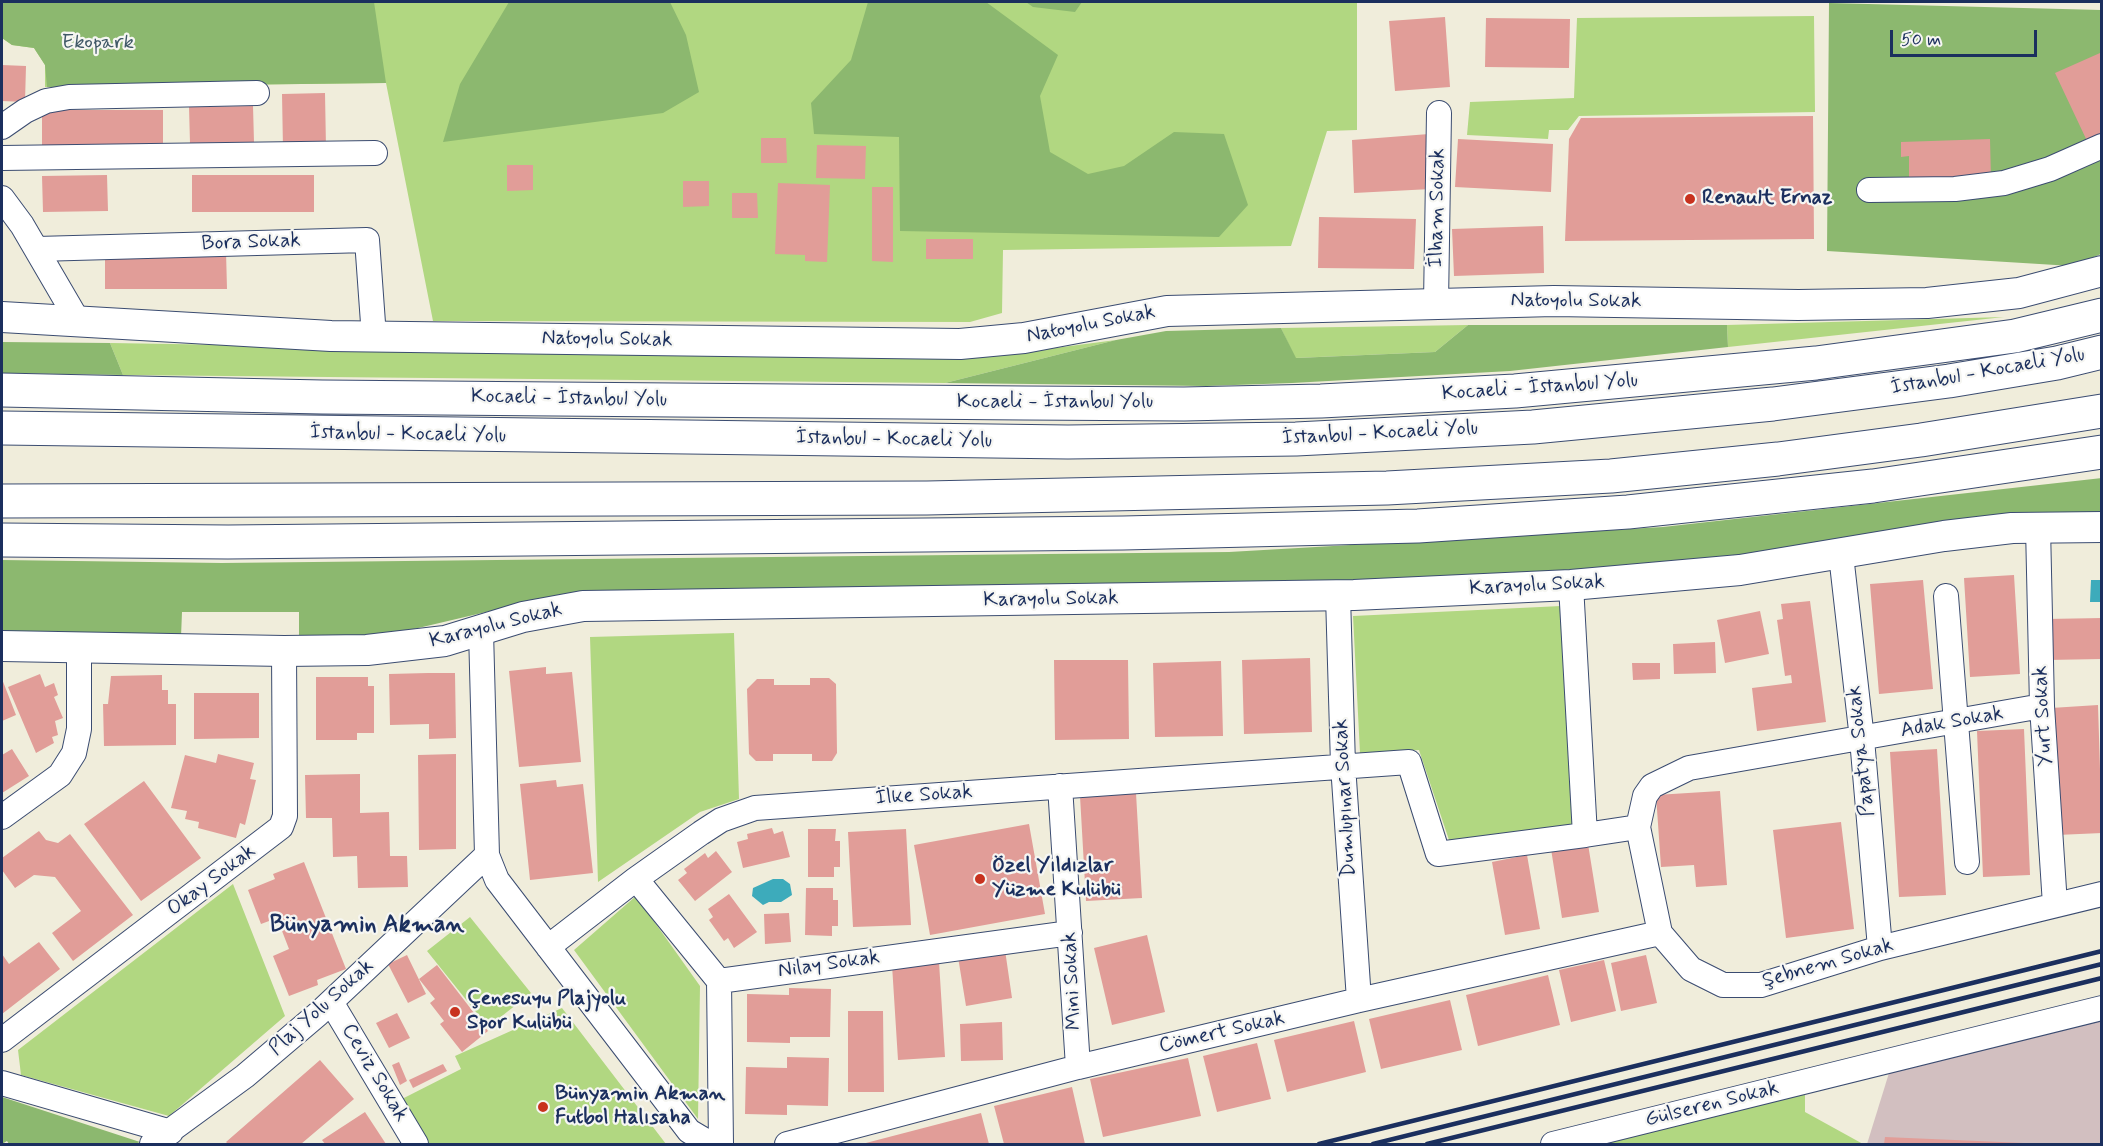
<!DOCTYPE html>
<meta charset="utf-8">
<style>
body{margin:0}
#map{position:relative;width:2103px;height:1146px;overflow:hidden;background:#f0eddb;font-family:Mynerve,sans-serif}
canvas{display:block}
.frame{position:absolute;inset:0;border:3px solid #1b2f5e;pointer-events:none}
.scale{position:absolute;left:1890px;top:30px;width:147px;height:27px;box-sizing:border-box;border:3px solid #1b2f5e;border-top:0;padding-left:8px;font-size:18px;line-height:21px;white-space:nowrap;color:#1b2f5e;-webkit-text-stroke:4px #f6f6f2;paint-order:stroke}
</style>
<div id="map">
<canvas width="2103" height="1146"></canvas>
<div class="frame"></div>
<div class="scale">50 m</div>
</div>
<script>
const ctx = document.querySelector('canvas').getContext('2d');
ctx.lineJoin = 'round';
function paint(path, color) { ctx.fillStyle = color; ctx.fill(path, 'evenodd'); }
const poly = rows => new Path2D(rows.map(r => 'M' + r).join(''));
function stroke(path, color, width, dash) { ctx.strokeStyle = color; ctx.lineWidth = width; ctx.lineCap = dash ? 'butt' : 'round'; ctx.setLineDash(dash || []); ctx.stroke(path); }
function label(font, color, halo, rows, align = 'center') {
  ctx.font = font + ' Mynerve,sans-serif'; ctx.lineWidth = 4.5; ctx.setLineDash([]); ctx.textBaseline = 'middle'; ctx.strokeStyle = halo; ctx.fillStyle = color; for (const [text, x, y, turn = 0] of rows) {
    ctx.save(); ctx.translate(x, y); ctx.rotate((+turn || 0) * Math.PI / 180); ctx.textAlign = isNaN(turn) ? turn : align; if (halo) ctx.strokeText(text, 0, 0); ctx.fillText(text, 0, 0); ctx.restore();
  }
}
paint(poly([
 [2101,1021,2101,1144,1867,1144,1889,1073]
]), '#d2bfc0');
paint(poly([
 [2,2,1357,2,1357,130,1327,131,1291,246,1003,250,1002,313,970,322,433,321,386,83,45,87,45,65,34,48,12,45,2,38],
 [1814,16,1815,112,1579,116,1568,130,1549,130,1548,139,1467,135,1470,102,1574,98,1577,18],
 [2004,317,1728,347,1727,325],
 [1468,325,1435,352,1295,358,1281,328],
 [1116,340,945,383,123,375,110,343,969,357,994,356],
 [1561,606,1576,830,1450,843,1419,750,1360,753,1353,616],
 [734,633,739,799,700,812,598,882,590,637],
 [233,884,285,1016,169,1116,21,1075,18,1050],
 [636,896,700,986,698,1119,574,950],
 [470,917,531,993,488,1027,427,951],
 [562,1008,666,1144,426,1144,400,1100,461,1069,455,1056],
 [1805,1091,1805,1112,1863,1144,1593,1144]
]), '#b1d781');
paint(poly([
 [2,2,374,2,386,83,47,87,45,65,34,48,12,45,2,38],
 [509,2,670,2,686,35,699,92,663,113,443,142,460,84],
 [868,2,986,2,1058,55,1040,96,1050,152,1088,174,1124,166,1174,132,1224,134,1248,205,1219,237,900,231,899,137,814,134,811,103,851,60],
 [1026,2,1082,2,1075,12,1033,7],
 [1829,3,2101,10,2101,254,2072,266,1827,251],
 [1468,325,1727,325,1728,347,1510,371,1292,383,1206,386,945,383,1116,340,1166,331,1281,328,1296,358,1435,352],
 [2,342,110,343,123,375,2,373],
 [2102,478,2101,517,1748,557,1393,582,583,593,554,596,397,633,362,636,299,638,299,612,182,612,181,637,2,633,2,560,222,563,1229,552,1663,527],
 [2,1097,140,1142,135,1144,9,1144,7,1141,2,1144]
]), '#8cb86f');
paint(poly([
 [2091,580,2101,580,2101,602,2090,602],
 [773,879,783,879,790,884,792,895,781,902,769,902,763,905,752,896,753,888]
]), '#3dabbb');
paint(poly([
 [1445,17,1450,87,1395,91,1389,21],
 [1486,18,1570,19,1569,68,1485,67],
 [2100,53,2102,137,2088,143,2055,73],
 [2,65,26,66,25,102,2,101],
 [325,93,326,148,283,149,282,94],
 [253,106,254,142,190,143,189,107],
 [42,110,163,110,163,147,42,147],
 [1813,116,1814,239,1565,241,1569,139,1581,118],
 [1429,134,1431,189,1354,193,1352,140],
 [761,138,786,138,787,163,761,163],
 [1458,139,1553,144,1551,192,1455,187],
 [1990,139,1991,179,1909,181,1909,156,1901,157,1901,142],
 [817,145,866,146,865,179,816,178],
 [507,165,533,165,533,190,507,191],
 [107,175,108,211,43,212,42,176],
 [192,175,314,175,314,212,192,212],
 [683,181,709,181,709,206,683,207],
 [778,183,830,185,827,262,805,261,805,255,775,254],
 [872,187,893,187,893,262,872,261],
 [732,193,757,193,758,218,732,218],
 [1319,217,1416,219,1414,269,1318,268],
 [1543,226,1544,273,1454,276,1452,229],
 [926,239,973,239,973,259,926,259],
 [105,251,226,251,227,289,105,289],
 [2014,575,2020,674,1970,677,1964,578],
 [1923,580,1933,689,1879,694,1870,584],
 [1810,601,1826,722,1757,731,1752,688,1792,683,1791,675,1785,676,1777,620,1783,619,1781,604],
 [1760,611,1769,654,1725,663,1717,620],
 [2102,618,2102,659,2047,660,2046,619],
 [1715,642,1716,673,1674,674,1673,644],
 [1310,658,1312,732,1244,734,1242,660],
 [1054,660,1128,660,1129,739,1055,740],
 [1221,661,1223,736,1155,737,1153,663],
 [1632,663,1660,663,1660,679,1633,680],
 [546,667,546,674,572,672,581,762,519,767,509,671],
 [428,673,455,673,456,738,429,739,429,724,390,725,389,674],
 [40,674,45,687,54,683,58,695,54,697,63,718,55,721,58,735,52,737,54,743,36,753,8,687],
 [162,675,162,690,168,690,168,704,176,704,176,745,104,746,103,704,108,704,111,676],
 [316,677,368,677,368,686,374,686,374,733,357,733,357,740,316,740],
 [810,678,829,678,836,684,837,753,832,761,812,761,812,754,773,754,773,761,756,761,749,754,747,689,757,679,774,679,774,685,810,685],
 [2,679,16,715,2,721],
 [194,693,259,693,259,738,194,739],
 [2098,705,2102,833,2057,835,2051,708],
 [2024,729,2030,875,1983,877,1977,731],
 [12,749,29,776,2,793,2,755],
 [1937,749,1946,895,1899,897,1890,752],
 [218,754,254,763,250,779,256,780,245,825,240,823,236,838,198,828,199,822,185,819,187,811,171,808,185,755,216,763],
 [456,754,456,849,419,850,418,755],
 [360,774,360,813,389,812,390,856,407,856,408,887,358,888,357,856,333,857,332,818,306,818,305,775],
 [556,780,557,787,583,784,593,873,530,880,520,784],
 [144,781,201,858,141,901,84,824],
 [1720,791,1727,885,1696,887,1694,865,1661,867,1656,795],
 [1136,793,1142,898,1086,901,1080,796],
 [1841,822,1854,929,1786,938,1773,830],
 [1029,824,1045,914,930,935,914,845],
 [772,828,774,834,783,831,790,857,743,868,737,842,748,839,747,834],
 [808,829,836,829,835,841,840,841,840,867,834,867,834,877,808,877],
 [906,829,911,925,853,927,848,832],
 [39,831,46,840,58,843,70,834,133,915,73,961,52,933,81,911,55,877,34,875,15,888,2,870,2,858],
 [1588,844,1599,912,1562,918,1551,849],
 [716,851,732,872,695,901,678,880,687,873,684,869,705,853,708,858],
 [1527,855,1540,929,1505,935,1492,862],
 [304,862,346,969,317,980,318,985,289,996,273,956,289,949,277,918,261,924,248,890,275,879,273,874],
 [806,888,833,888,833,900,838,900,838,926,832,926,832,936,805,935],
 [729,894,757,932,734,948,728,938,724,941,709,920,713,917,708,909],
 [789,913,791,942,765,944,764,914],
 [1147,935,1165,1012,1112,1025,1094,948],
 [39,942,60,969,2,1014,2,954,9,964],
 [1005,950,1012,998,966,1006,958,957],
 [407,955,426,994,408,1003,388,964],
 [1646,955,1657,1003,1621,1011,1611,963],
 [1604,960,1616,1011,1571,1022,1559,970],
 [939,962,945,1057,898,1060,892,965],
 [437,965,488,1031,462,1052,440,1024,444,1021,430,1003,435,999,419,979],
 [1548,975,1560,1025,1478,1046,1466,995],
 [789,988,831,989,830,1037,790,1037,790,1043,747,1042,747,994,789,995],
 [1450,1000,1462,1050,1381,1069,1369,1019],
 [848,1011,883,1011,884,1092,848,1092],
 [397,1013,410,1038,389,1048,376,1023],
 [1354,1021,1366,1072,1287,1092,1274,1040],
 [1002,1022,1003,1060,961,1061,960,1024],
 [1257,1043,1271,1099,1217,1112,1203,1056],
 [787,1057,829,1058,828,1106,787,1105,787,1115,745,1114,746,1067,787,1068],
 [1188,1058,1201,1116,1103,1137,1090,1079],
 [320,1060,354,1099,301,1144,228,1144,226,1142],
 [399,1062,407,1081,400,1085,392,1065],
 [443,1064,447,1071,413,1088,409,1080],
 [1072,1087,1085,1144,1004,1144,994,1106],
 [365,1112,386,1144,325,1144,322,1140],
 [981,1113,989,1144,862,1144],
 [1885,1137,2024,1143,2024,1144,1884,1144]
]), '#e19d98');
const minor = poly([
 [2,127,25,111,46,101,69,97,257,93],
 [2,158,375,153],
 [1869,190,1955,189,2004,183,2050,169,2102,146],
 [2,198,22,225,78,321],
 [37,249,367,240,374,337],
 [1436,303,1439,113],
 [2038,527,2042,706,2055,905],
 [1841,555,1862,739,1880,948],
 [1338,596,1343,765,1359,1000],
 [1946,596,1967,862],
 [481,631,487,855,497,880,689,1131,711,1144],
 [1060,786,1078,1067],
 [2,817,60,775,74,753,79,729,79,648],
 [1638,827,1645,796,1652,786,1689,768,2042,706],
 [1585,835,1638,827,1660,933,1691,969,1723,985,1761,985,1880,948,2102,894],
 [636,879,719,981],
 [548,947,636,879,701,833,721,820,755,808,1409,762,1438,854,1585,835,1571,585],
 [719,981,1070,933],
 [719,981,721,1144],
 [331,1002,416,1144],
 [2,1040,281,827,285,816,284,651],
 [2,1083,171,1132],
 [152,1144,245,1076,318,1014,487,855],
 [787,1144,1078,1067,1359,1000,1660,933],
 [1553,1144,2102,1008]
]);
const major = poly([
 [2,317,331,336,960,344,1024,338,1167,311,1554,301,1798,305,1927,303,2019,293,2102,271],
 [2,646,284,651,367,650,445,641,523,617,583,606,1354,595,1571,585,1740,570,1944,536,2012,528,2102,527]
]);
const highway = poly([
 [2,390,322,397,1024,403,1184,404,1321,401,1515,391,1816,363,2015,336,2102,315],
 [2,428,1068,442,1296,439,1533,427,1773,404,1949,381,2057,363,2102,352],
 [2,501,927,498,1387,488,1611,476,1778,459,1921,440,2102,411],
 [2,540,228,542,1123,533,1418,526,1628,512,1873,486,2102,452]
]);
stroke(minor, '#3b4c71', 26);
stroke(major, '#3b4c71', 32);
stroke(highway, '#3b4c71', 35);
stroke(minor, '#fff', 24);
stroke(major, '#fff', 30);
stroke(highway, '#fff', 33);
stroke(poly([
 [1319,1144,2102,951],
 [1373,1144,2102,964],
 [1427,1144,2102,978]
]), '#1b2f5e', 4.5);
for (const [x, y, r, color] of [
 [1690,199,6,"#c8321e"],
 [980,879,6,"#c8321e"],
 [455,1012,6,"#c8321e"],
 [543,1107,6,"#c8321e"]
]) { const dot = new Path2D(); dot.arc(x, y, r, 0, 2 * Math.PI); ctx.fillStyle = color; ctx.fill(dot); stroke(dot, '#f6f6f2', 2); }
label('21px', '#405967', '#f6f6f2', [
 ["Ekopark",98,44]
]);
label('bold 21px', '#1b2f5e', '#f6f6f2', [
 ["Renault Ernaz",1702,199],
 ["Özel Yıldızlar",992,867],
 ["Yüzme Kulübü",992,891],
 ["Çenesuyu Plajyolu",467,1000],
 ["Spor Kulübü",467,1024],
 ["Bünyamin Akman",555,1095],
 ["Futbol Halısaha",555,1119]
], 'left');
label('21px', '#1b2f5e', '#f6f6f2', [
 ["İlham Sokak",1438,208,-89],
 ["Bora Sokak",251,243,-2],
 ["Natoyolu Sokak",1576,302],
 ["Natoyolu Sokak",1091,325,-11],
 ["Natoyolu Sokak",607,340,1],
 ["İstanbul - Kocaeli Yolu",1988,372,-10],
 ["Kocaeli - İstanbul Yolu",1540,388,-4],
 ["Kocaeli - İstanbul Yolu",569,399,1],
 ["Kocaeli - İstanbul Yolu",1055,403],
 ["İstanbul - Kocaeli Yolu",1380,434,-3],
 ["İstanbul - Kocaeli Yolu",408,435,1],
 ["İstanbul - Kocaeli Yolu",894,440,1],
 ["Karayolu Sokak",1537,586,-3],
 ["Karayolu Sokak",1051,600,-1],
 ["Karayolu Sokak",496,626,-14],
 ["Yurt Sokak",2044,716,-93],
 ["Adak Sokak",1952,723,-10],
 ["Papatya Sokak",1862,751,-96],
 ["İlke Sokak",924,796,-4],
 ["Dumlupınar Sokak",1346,798,-93],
 ["Okay Sokak",212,881,-37],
 ["Şebnem Sokak",1828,964,-16],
 ["Nilay Sokak",829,965,-8],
 ["Mini Sokak",1073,981,-93],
 ["Plaj Yolu Sokak",322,1008,-42],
 ["Cömert Sokak",1222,1033,-13],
 ["Ceviz Sokak",374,1073,59],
 ["Gülseren Sokak",1712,1105,-14]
]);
label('bold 24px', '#1b2f5e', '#f6f6f2', [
 ["Bünyamin Akman",367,926]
]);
</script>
